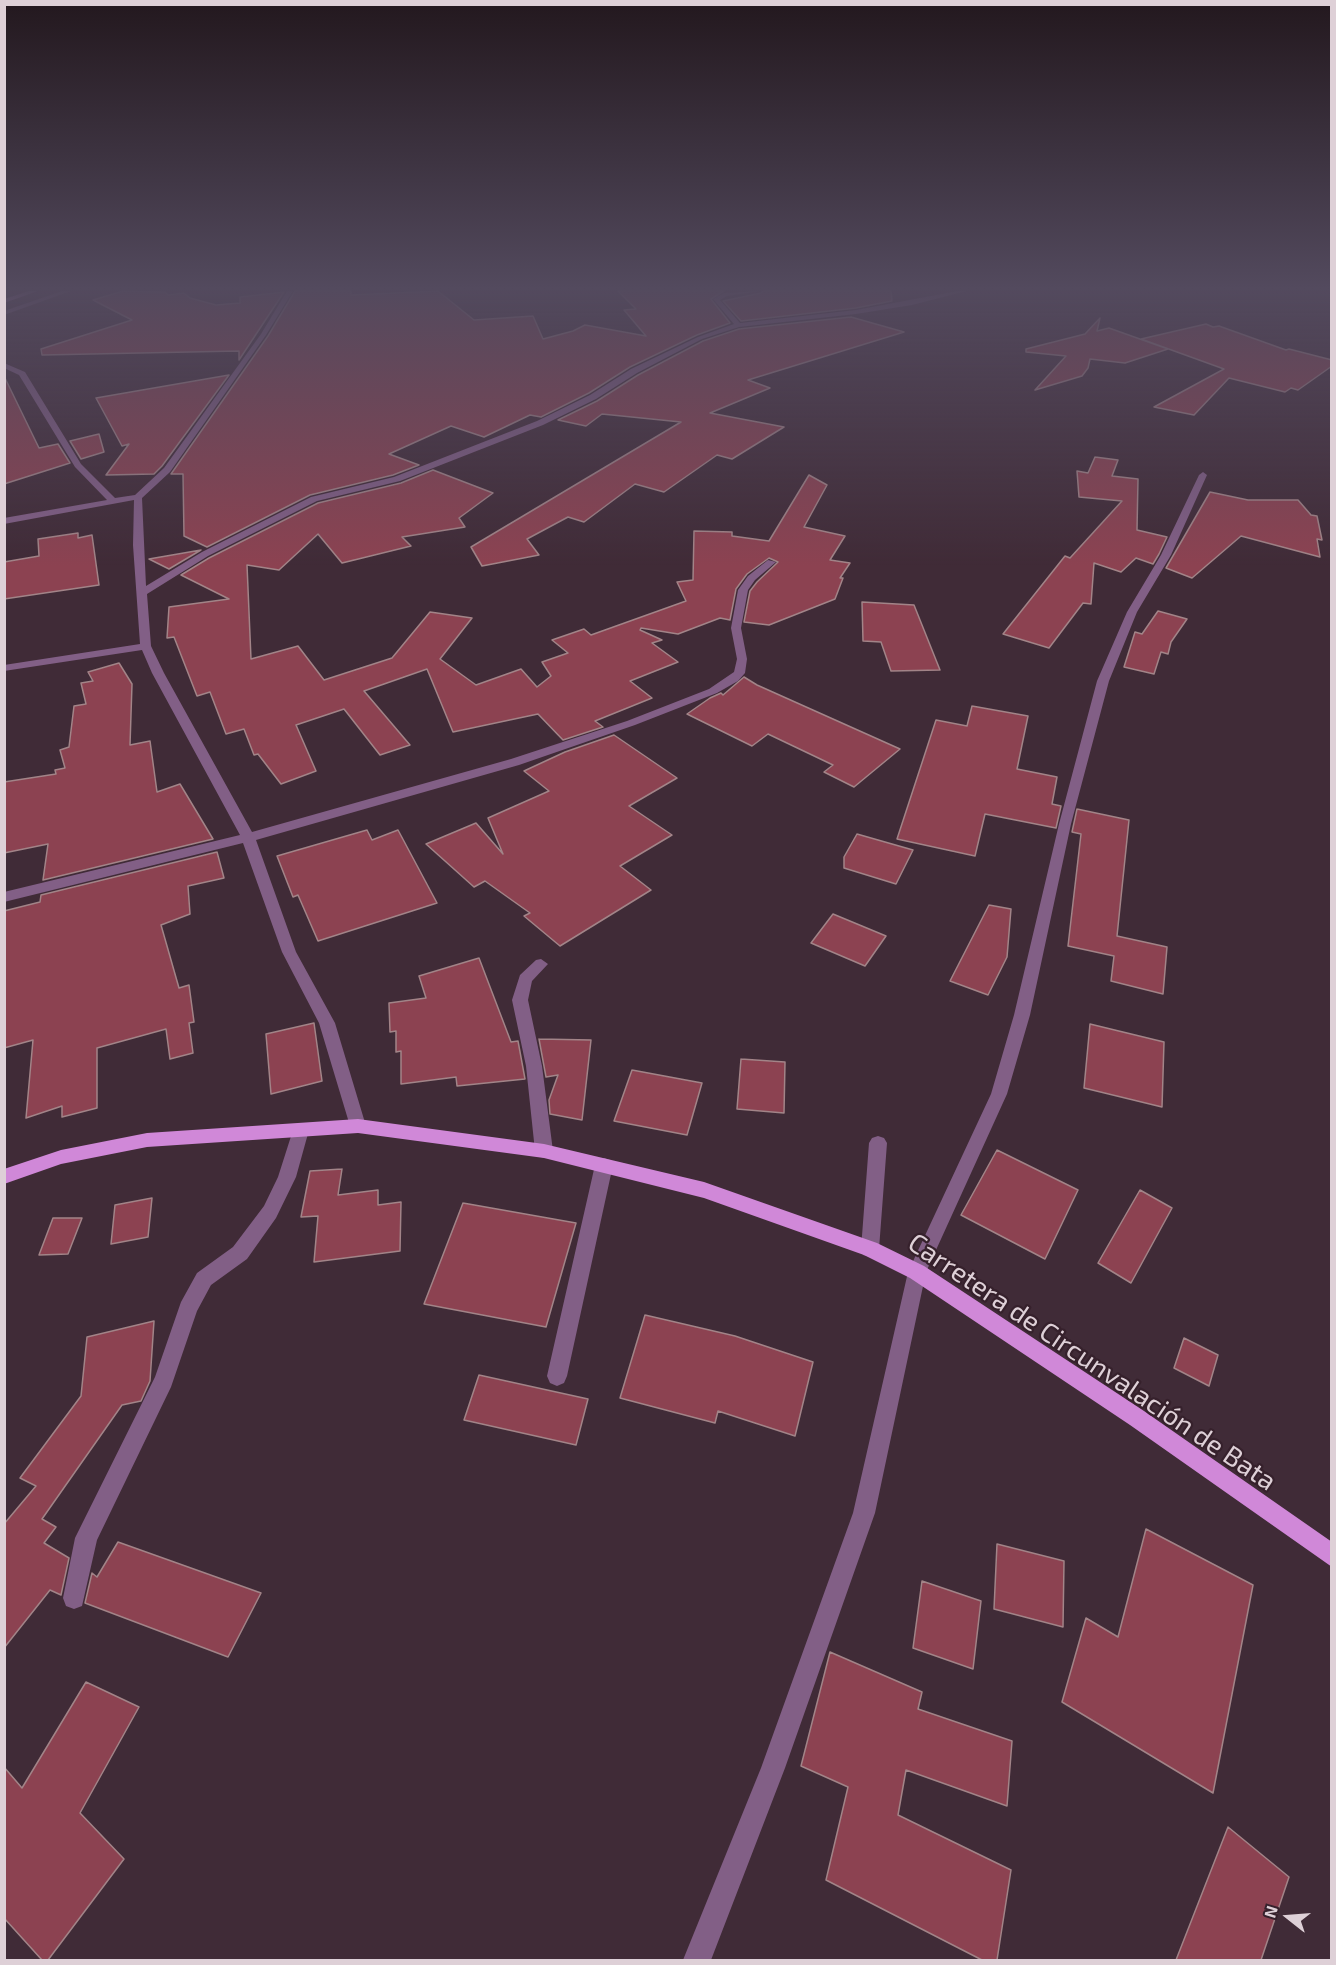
<!DOCTYPE html>
<meta charset="utf-8">
<style>
body{margin:0}
#map{position:relative;width:1336px;height:1965px;overflow:hidden;background:#402b37;font-family:"Exo 2",sans-serif}
canvas{display:block}
.frame{position:absolute;inset:0;border:6px solid #ded0d7;pointer-events:none}
.north{position:absolute;left:1258px;top:1887px;width:60px;height:60px;-webkit-text-stroke:4px #36212c;paint-order:stroke;rotate:287deg;font-size:16px;font-weight:700;line-height:24px;text-align:center;color:#ded0d7}
.north::after{content:'';display:block;margin:auto;width:21px;height:27px;background:#ded0d7;clip-path:polygon(50% 0,100% 100%,50% 72%,0 100%)}
</style>
<div id="map">
<canvas width="1336" height="1965"></canvas>
<div class="frame"></div>
<div class="north">N</div>
</div>
<script>
const ctx = document.querySelector('canvas').getContext('2d');
ctx.lineJoin = 'round';
function paint(path, color) { ctx.fillStyle = color; ctx.fill(path, 'evenodd'); }
const poly = rows => new Path2D(rows.map(r => 'M' + r).join(''));
function stroke(path, color, width, dash) { ctx.strokeStyle = color; ctx.lineWidth = width; ctx.lineCap = dash ? 'butt' : 'round'; ctx.setLineDash(dash || []); ctx.stroke(path); }
function label(font, color, halo, rows, align = 'center') {
  ctx.font = font + ' "Exo 2",sans-serif'; ctx.lineWidth = 4.5; ctx.setLineDash([]); ctx.textBaseline = 'middle'; ctx.strokeStyle = halo; ctx.fillStyle = color; for (const [text, x, y, turn = 0] of rows) {
    ctx.save(); ctx.translate(x, y); ctx.rotate((+turn || 0) * Math.PI / 180); ctx.textAlign = isNaN(turn) ? turn : align; if (halo) ctx.strokeText(text, 0, 0); ctx.fillText(text, 0, 0); ctx.restore();
  }
}
const building = poly([
 [123,291,165,292,168,295,184,293,190,298,216,305,240,303,240,297,284,292,239,360,239,351,42,355,41,349,132,320,93,300,123,291],
 [295,291,351,291,351,295,438,291,474,320,533,316,543,339,573,331,585,325,646,336,624,310,636,309,618,291,724,291,711,299,730,323,697,335,630,367,589,393,541,417,530,415,484,437,451,426,389,454,419,465,393,475,310,495,207,547,184,536,183,474,171,474,268,336,295,291],
 [763,291,891,291,892,301,856,308,741,321,723,301,761,293,763,291],
 [851,317,904,332,748,380,770,388,710,413,784,427,732,459,717,455,664,492,635,484,584,522,568,517,527,539,539,555,482,566,471,547,681,422,602,414,586,426,558,420,597,401,638,375,703,341,739,329,851,317],
 [1100,318,1097,331,1109,328,1168,349,1125,363,1090,359,1088,368,1082,376,1035,390,1066,356,1026,352,1026,349,1085,334,1100,318],
 [1206,324,1213,327,1219,326,1286,350,1289,349,1332,360,1332,366,1298,390,1291,388,1285,392,1229,378,1194,415,1154,407,1224,369,1141,339,1206,324],
 [229,375,162,466,154,474,106,475,129,444,122,446,96,398,229,375],
 [4,376,39,448,58,444,70,463,4,484,4,376],
 [99,434,104,452,81,459,70,441,99,434],
 [1095,457,1118,460,1112,476,1138,479,1137,530,1167,537,1159,554,1153,564,1136,558,1121,572,1094,563,1091,604,1083,603,1049,648,1003,634,1065,556,1070,558,1122,501,1079,497,1077,471,1088,473,1095,457],
 [433,470,493,493,459,518,465,527,402,537,411,546,342,563,318,534,279,570,247,565,251,659,298,646,324,680,392,658,430,612,472,618,440,659,476,685,521,669,537,687,551,676,542,662,568,653,552,640,584,629,591,635,686,601,677,582,693,580,694,531,732,532,732,536,769,541,809,475,827,485,804,527,845,536,830,560,850,563,840,578,843,578,835,599,769,625,744,622,750,591,757,582,778,562,769,558,747,574,736,589,730,620,720,618,678,634,641,628,640,630,662,640,652,643,678,662,630,681,652,698,595,721,603,727,563,740,538,714,453,732,427,669,364,691,410,745,380,755,344,709,296,725,316,771,281,784,258,754,254,755,244,729,226,734,210,692,197,696,174,637,167,638,169,607,229,599,181,575,209,558,318,503,401,483,433,470],
 [1210,492,1248,500,1298,500,1311,515,1317,516,1322,540,1317,539,1320,557,1241,536,1192,578,1166,568,1210,492],
 [78,533,78,538,92,535,99,585,4,599,4,562,39,556,38,539,78,533],
 [201,550,169,569,149,559,201,550],
 [862,602,914,605,940,670,891,671,881,642,863,641,862,602],
 [1158,611,1187,619,1171,642,1168,654,1161,652,1154,674,1124,667,1135,632,1142,634,1158,611],
 [119,663,132,684,130,745,150,741,157,792,180,784,213,839,43,880,48,844,4,853,4,782,56,774,55,770,65,768,60,750,69,747,74,706,86,704,81,683,93,681,88,672,119,663],
 [744,677,757,685,900,749,854,787,824,772,833,765,768,734,752,746,687,714,710,698,721,693,723,695,744,677],
 [972,706,1028,716,1017,769,1057,777,1052,804,1061,806,1056,828,985,814,975,856,897,839,936,720,967,726,972,706],
 [614,735,677,778,629,806,672,835,620,866,651,890,560,946,524,916,530,913,485,881,474,887,426,844,476,823,503,854,488,818,549,791,524,771,565,752,614,735],
 [1077,809,1129,820,1117,936,1167,947,1163,994,1111,981,1114,956,1068,946,1081,834,1072,832,1077,809],
 [367,830,372,840,398,830,437,903,318,941,298,895,293,897,277,856,367,830],
 [857,834,913,850,896,884,844,868,844,857,857,834],
 [217,852,224,878,188,886,190,914,161,925,179,988,189,985,194,1022,189,1023,193,1053,170,1059,166,1029,97,1048,97,1108,62,1117,62,1106,26,1118,33,1040,4,1048,4,911,40,902,41,895,217,852],
 [989,905,1011,909,1007,957,988,995,950,981,989,905],
 [833,914,886,936,865,966,811,943,833,914],
 [479,958,511,1042,518,1041,525,1079,457,1086,456,1077,401,1084,401,1051,396,1052,396,1031,390,1032,389,1003,426,998,419,976,479,958],
 [314,1023,322,1081,271,1094,266,1034,314,1023],
 [1090,1024,1164,1042,1162,1107,1084,1088,1090,1024],
 [539,1039,591,1040,582,1120,550,1114,549,1100,558,1075,546,1077,539,1039],
 [741,1059,785,1062,784,1113,737,1109,741,1059],
 [632,1070,702,1083,687,1135,614,1121,632,1070],
 [997,1150,1078,1190,1045,1259,961,1215,997,1150],
 [342,1169,338,1195,378,1190,378,1205,401,1202,400,1251,314,1262,318,1216,301,1217,310,1171,342,1169],
 [1140,1190,1172,1208,1131,1283,1098,1263,1140,1190],
 [152,1198,148,1237,111,1244,115,1205,152,1198],
 [463,1203,576,1223,546,1327,424,1304,463,1203],
 [53,1218,82,1218,68,1254,39,1255,53,1218],
 [645,1315,735,1336,813,1362,795,1436,718,1411,715,1423,620,1398,645,1315],
 [154,1321,150,1381,141,1401,122,1405,42,1519,56,1527,44,1543,69,1558,61,1595,50,1590,4,1648,4,1524,36,1486,20,1478,81,1396,87,1337,154,1321],
 [1184,1338,1218,1355,1209,1386,1174,1368,1184,1338],
 [479,1375,588,1399,576,1445,464,1420,479,1375],
 [1146,1529,1253,1585,1213,1793,1062,1702,1086,1618,1118,1637,1146,1529],
 [118,1542,261,1593,228,1657,85,1603,92,1573,97,1577,118,1542],
 [997,1544,1064,1561,1063,1627,994,1609,997,1544],
 [922,1581,981,1601,973,1669,913,1648,922,1581],
 [830,1652,922,1692,918,1709,1012,1741,1007,1806,906,1770,898,1815,1011,1870,997,1960,982,1960,826,1880,848,1787,801,1766,830,1652],
 [86,1682,139,1707,80,1813,124,1859,48,1960,42,1960,4,1918,4,1767,22,1788,86,1682],
 [1228,1827,1289,1877,1261,1960,1176,1960,1228,1827]
]);
paint(building, '#8c4251');
stroke(building, '#a28488', 1.5);
paint(poly([
 [62,291,71,291,4,315,4,311,62,291],
 [287,291,293,291,266,335,170,472,142,498,146,586,202,552,311,497,394,477,537,421,590,395,631,369,698,337,734,324,713,299,724,293,761,291,727,296,720,300,740,323,856,310,957,291,967,291,912,305,856,314,739,327,702,339,637,373,596,399,543,425,400,481,317,501,208,556,147,594,151,646,164,673,252,832,511,759,627,721,709,689,734,672,737,659,731,628,738,590,748,576,768,560,776,562,755,580,748,590,741,628,747,659,745,673,738,681,717,693,635,725,519,765,256,840,296,952,335,1023,366,1126,364,1131,358,1133,352,1131,350,1126,319,1023,282,952,243,843,4,902,4,892,240,835,152,673,142,650,4,671,4,665,140,644,133,545,134,500,4,524,4,518,107,500,75,467,19,375,4,368,4,363,25,372,81,464,115,498,135,495,164,468,261,334,287,291],
 [1203,472,1207,475,1171,555,1137,612,1109,681,1071,824,1030,1015,1007,1094,926,1272,875,1513,785,1768,711,1960,683,1960,761,1768,853,1513,908,1272,991,1094,1014,1015,1059,824,1097,681,1127,612,1161,555,1199,475,1203,472],
 [541,959,548,964,532,981,528,1000,542,1066,553,1151,550,1156,544,1158,538,1156,535,1151,526,1066,512,1000,520,975,536,960,541,959],
 [301,1123,307,1125,309,1130,296,1177,276,1218,247,1259,211,1285,197,1311,171,1387,97,1540,82,1606,74,1609,66,1606,63,1598,75,1538,155,1377,181,1302,197,1273,233,1247,264,1206,278,1177,293,1130,295,1125,301,1123],
 [878,1136,884,1138,887,1143,879,1249,877,1255,870,1257,863,1255,861,1249,869,1143,872,1138,878,1136],
 [604,1158,610,1160,613,1165,567,1376,564,1383,557,1386,550,1383,547,1376,595,1165,598,1160,604,1158]
]), '#825f86');
paint(poly([
 [29,291,38,291,4,303,4,299,29,291],
 [358,1119,544,1144,704,1182,877,1243,924,1266,1144,1411,1332,1542,1332,1567,1130,1425,910,1278,864,1255,704,1198,544,1158,358,1133,147,1147,61,1164,4,1184,4,1169,61,1150,147,1133,358,1119]
]), '#d088d8');
const sky = ctx.createLinearGradient(0, 0, 0, 566);
sky.addColorStop(0, '#23181e');
sky.addColorStop(0.51, '#534a5e');
sky.addColorStop(1, '#534a5e00');
ctx.fillStyle = sky;
ctx.fillRect(0, 0, 1336, 566);
label('27px', '#ded0d7', '#36212c', [
 ["Carretera de Circunvalación de Bata",1092,1362,34]
]);
</script>
